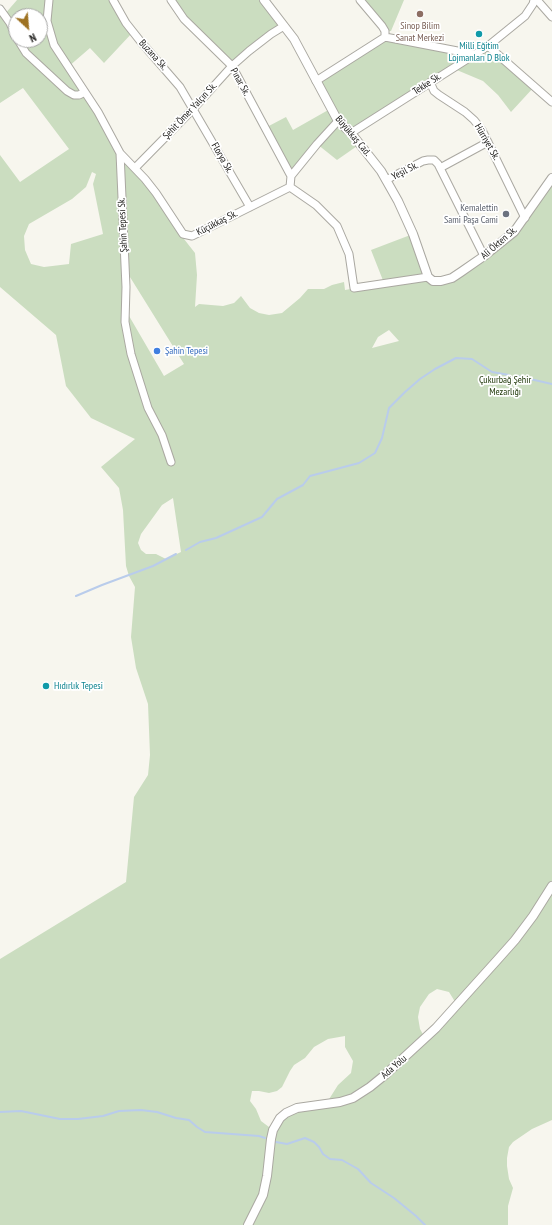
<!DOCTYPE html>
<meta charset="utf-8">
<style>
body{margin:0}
#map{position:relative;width:552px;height:1225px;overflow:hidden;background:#f7f6ee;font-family:"PT Sans Narrow",sans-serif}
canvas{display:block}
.north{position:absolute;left:8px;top:8px;width:40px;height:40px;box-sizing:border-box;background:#fff;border:1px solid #a6a6a5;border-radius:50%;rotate:154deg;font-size:11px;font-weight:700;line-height:16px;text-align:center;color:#21201e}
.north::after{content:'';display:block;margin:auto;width:14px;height:18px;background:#9e7222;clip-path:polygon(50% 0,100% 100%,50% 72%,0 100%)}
</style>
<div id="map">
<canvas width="552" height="1225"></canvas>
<div class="north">N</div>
</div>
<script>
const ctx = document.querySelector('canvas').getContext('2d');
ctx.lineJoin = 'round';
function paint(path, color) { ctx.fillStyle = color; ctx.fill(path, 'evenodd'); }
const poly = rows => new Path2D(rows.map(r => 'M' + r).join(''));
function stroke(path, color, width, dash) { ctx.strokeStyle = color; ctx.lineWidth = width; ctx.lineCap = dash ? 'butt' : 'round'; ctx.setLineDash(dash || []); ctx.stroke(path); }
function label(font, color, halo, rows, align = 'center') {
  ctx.font = font + ' "PT Sans Narrow",sans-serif'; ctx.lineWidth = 3.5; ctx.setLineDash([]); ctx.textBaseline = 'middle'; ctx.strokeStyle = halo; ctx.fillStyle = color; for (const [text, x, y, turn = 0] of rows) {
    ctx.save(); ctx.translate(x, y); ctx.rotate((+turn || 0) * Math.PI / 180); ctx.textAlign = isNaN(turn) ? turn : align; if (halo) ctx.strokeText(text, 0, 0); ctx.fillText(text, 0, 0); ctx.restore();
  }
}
paint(poly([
 [17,0,113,0,133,32,104,63,90,48,68,67,120,153,185,235,184,239,195,253,197,275,195,307,199,304,223,306,234,303,241,296,250,308,259,313,269,315,282,313,300,298,308,289,324,289,332,285,344,282,345,290,384,283,371,250,413,234,428,277,441,281,514,232,552,178,552,1120,532,1129,513,1142,509,1147,507,1158,507,1166,509,1179,513,1188,508,1206,508,1225,0,1225,0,959,126,882,134,797,148,775,150,755,148,704,136,668,131,637,135,587,129,576,126,566,123,510,119,488,101,467,135,439,91,418,66,386,56,335,0,287,0,155,20,182,69,149,23,88,0,103,0,9,4,15],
 [16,16,40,16,40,40,16,40],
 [92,172,96,174,93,184,103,234,71,244,69,264,44,267,31,264,25,250,24,236,29,224,72,199,86,187],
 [125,269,184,364,164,376,125,309],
 [389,330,399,341,372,348,378,337],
 [173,498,181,552,166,559,156,554,146,554,141,550,138,543,141,534,162,505],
 [437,989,449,992,457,1005,425,1038,420,1029,418,1017,420,1007,429,994],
 [345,1036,345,1047,353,1061,351,1073,338,1085,326,1104,286,1113,273,1130,261,1121,256,1109,250,1101,252,1091,259,1091,269,1093,277,1091,282,1087,290,1071,294,1065,305,1058,314,1047,328,1039],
 [171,0,271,0,266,2,284,26,232,66],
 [360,0,404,0,391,31,385,31],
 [385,37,473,54,488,46,534,87,511,112,498,95,483,81,452,68,352,133,360,144,337,160,317,144,291,176,265,128,286,117,293,130,330,109,316,81]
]), '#cbddc0');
stroke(poly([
 [517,376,552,384],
 [186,550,200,542,216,538,262,517,277,499,303,485,310,476,359,463,375,453,382,438,389,408,405,392,420,379,435,369,456,358,472,359,492,372,509,375],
 [76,596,102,585,153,566,176,554],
 [0,1112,21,1111,60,1119,78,1119,103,1116,119,1111,141,1110,157,1112,176,1118,189,1120,197,1127,205,1132,259,1136,265,1138],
 [276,1142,287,1144,305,1138,314,1142,319,1147,323,1154,330,1159,342,1160,358,1169,371,1183,394,1198,416,1216,425,1225]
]), '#b9cceb', 2);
const minor = poly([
 [49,0,47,21,54,45,98,112,120,153,126,287,125,322,131,354,148,408,162,435,171,462],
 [113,0,126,23,141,42,180,87,250,207],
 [171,0,184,19,232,66,291,176],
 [537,0,552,17],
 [0,9,10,23,16,36],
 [385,37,473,54],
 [18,40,26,53,67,91,74,95,79,95,85,92],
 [488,46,552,102],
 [316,81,385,37,385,31,382,26,360,0],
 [430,82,434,91,439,95,465,112,474,120,482,130,525,218],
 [351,133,488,46,525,16,533,4,534,0],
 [120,153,145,179,156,193,183,234,192,236,290,187,291,176],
 [135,168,194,108,232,66,249,51,271,34,284,26],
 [440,168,488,142],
 [291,176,317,144,338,121],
 [386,180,423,161,428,160,434,160,438,164,484,256],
 [290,187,316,205,337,226,349,254,354,288,428,277]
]);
const tertiary = poly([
 [264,0,294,39,338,121,351,133,381,171,398,201,413,234,428,277,433,281,441,281,452,278,461,272,484,256,514,232,552,178],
 [248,1225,263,1195,267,1176,271,1139,273,1130,280,1118,286,1113,297,1108,340,1102,353,1098,370,1087,386,1074,436,1028,499,958,515,940,533,916,552,886]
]);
stroke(minor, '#aaa8a1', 9);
stroke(tertiary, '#aaa8a1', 10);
stroke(minor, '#fff', 7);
stroke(tertiary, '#fff', 8);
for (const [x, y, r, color] of [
 [420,14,4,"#8d6e63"],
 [479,34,4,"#0f9aa8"],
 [506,214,4,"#6b7280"],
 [157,351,4,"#3f7fe0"],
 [46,686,4,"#0f9aa8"]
]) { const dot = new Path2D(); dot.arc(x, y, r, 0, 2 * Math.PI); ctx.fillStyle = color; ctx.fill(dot); stroke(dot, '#fff', 1.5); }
label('10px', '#785e54', '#fff', [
 ["Sinop Bilim",420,26],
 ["Sanat Merkezi",420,38]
]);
label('10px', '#0d838f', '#fff', [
 ["Milli Eğitim",479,46],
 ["Lojmanları D Blok",479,58],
 ["Hıdırlık Tepesi",54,686,"left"]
]);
label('10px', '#21201e', '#fff', [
 ["Buzana Sk.",153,55,48],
 ["Pınar Sk.",240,82,61],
 ["Tekke Sk.",427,84,-33],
 ["Şehit Ömer Yalçın Sk.",190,111,-47],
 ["Büyükkaş Cad.",353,136,50],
 ["Hürriyet Sk.",487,142,60],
 ["Florya Sk.",222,158,60],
 ["Yeşil Sk.",405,171,-27],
 ["Küçükkaş Sk.",217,223,-27],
 ["Şahin Tepesi Sk.",123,225,-93],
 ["Ali Ökten Sk.",499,243,-41],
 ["Ada Yolu",394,1067,-41]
]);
label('10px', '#5b616d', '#fff', [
 ["Kemalettin",498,208],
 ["Sami Paşa Cami",498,220]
], 'right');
label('10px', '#366cbe', '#fff', [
 ["Şahin Tepesi",165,351]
], 'left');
label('10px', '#1b3404', '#fff', [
 ["Çukurbağ Şehir",505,380],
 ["Mezarlığı",505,392]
]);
</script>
